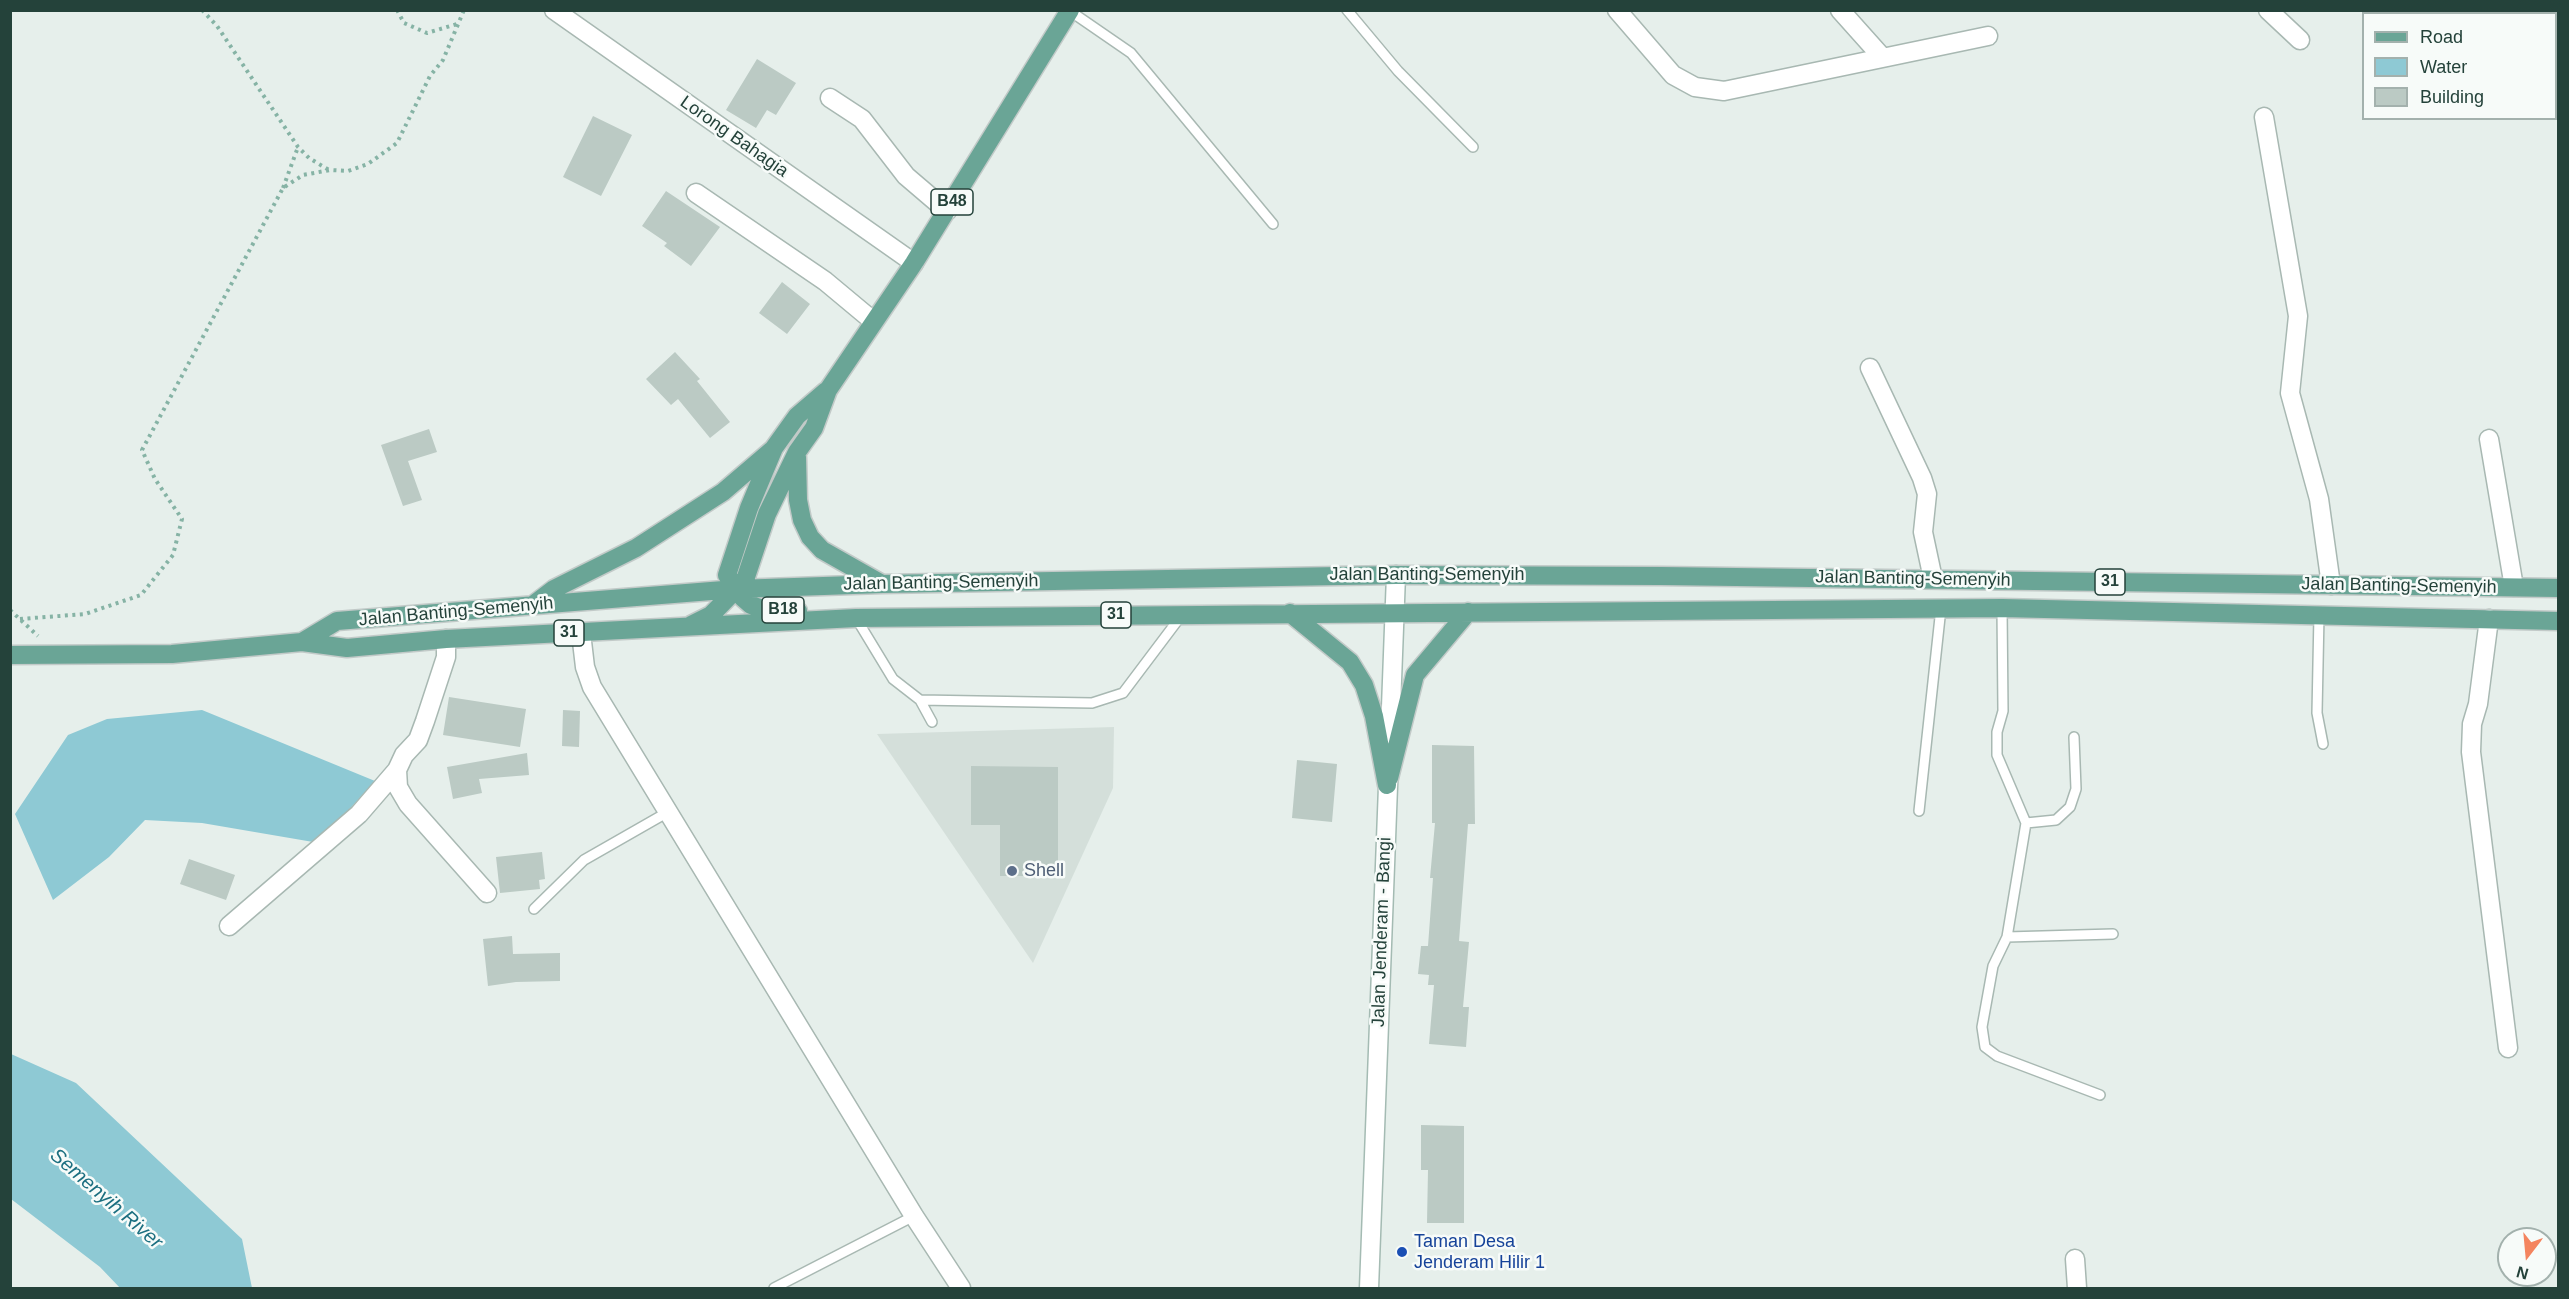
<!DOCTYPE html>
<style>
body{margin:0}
#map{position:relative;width:2569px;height:1299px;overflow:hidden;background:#e6efeb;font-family:Helvetica,sans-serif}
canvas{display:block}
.frame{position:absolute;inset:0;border:12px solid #24423a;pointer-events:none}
.legend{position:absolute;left:2362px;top:12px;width:195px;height:108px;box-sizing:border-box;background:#f7fbf9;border:2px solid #a3b1ad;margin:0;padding:8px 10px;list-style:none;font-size:18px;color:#24423a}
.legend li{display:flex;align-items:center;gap:12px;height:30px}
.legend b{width:30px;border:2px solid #a3b1ad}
.north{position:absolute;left:2497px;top:1227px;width:60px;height:60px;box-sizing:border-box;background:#f7fbf9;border:2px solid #a3b1ad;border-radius:50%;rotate:196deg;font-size:16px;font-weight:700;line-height:24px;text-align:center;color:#24423a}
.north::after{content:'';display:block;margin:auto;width:21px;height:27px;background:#f4845f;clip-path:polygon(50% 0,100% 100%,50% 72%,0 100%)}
</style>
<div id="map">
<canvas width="2569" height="1299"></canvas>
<div class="frame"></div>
<ul class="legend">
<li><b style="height:8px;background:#6aa596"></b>Road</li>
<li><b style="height:16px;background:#8ec9d4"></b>Water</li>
<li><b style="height:16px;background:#bbcac4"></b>Building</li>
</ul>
<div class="north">N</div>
</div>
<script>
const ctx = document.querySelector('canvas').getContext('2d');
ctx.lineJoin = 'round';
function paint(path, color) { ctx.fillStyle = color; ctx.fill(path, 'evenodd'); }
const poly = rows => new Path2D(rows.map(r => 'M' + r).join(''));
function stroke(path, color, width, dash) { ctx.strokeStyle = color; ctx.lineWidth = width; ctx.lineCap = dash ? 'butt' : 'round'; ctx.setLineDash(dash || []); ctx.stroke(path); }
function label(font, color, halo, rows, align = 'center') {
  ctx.font = font + ' Helvetica,sans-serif'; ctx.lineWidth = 5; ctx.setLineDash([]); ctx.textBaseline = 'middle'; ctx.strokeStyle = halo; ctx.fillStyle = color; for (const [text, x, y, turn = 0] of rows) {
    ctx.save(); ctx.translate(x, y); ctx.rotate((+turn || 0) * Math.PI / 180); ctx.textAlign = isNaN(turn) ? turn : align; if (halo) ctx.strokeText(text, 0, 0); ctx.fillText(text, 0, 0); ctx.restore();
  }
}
paint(poly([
 [1114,727,1113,788,1033,963,877,734]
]), '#d4dfda');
paint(poly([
 [202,710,375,781,319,843,202,823,145,820,109,857,53,900,15,814,68,735,107,719],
 [11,1054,76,1083,242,1239,252,1288,120,1288,100,1267,11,1199]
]), '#8ec9d4');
paint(poly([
 [757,59,796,83,776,115,767,110,756,128,726,110],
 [593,116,632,135,601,196,563,177],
 [666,191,720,227,691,266,664,246,667,243,642,226],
 [782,282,810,304,787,334,759,313],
 [675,352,700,379,697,381,730,422,710,438,678,399,671,405,646,379],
 [429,429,437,452,408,461,422,500,403,506,381,445],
 [449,697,526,709,520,747,443,735],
 [563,710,580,711,579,747,562,746],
 [1432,745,1474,746,1475,824,1468,824,1459,941,1469,942,1463,1007,1469,1007,1466,1047,1429,1044,1434,985,1428,985,1429,975,1418,974,1421,946,1428,946,1433,878,1430,878,1435,823,1432,823],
 [527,753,529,775,479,779,482,793,453,799,447,767],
 [1297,760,1337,764,1332,822,1292,818],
 [971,766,1058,767,1058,876,1000,876,1000,825,971,825],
 [542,852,545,879,539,880,540,889,500,893,496,857],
 [189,859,235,875,226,900,180,884],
 [512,936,513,954,560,953,560,981,516,982,488,986,483,939],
 [1421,1125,1464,1126,1464,1223,1427,1223,1428,1170,1421,1170]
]), '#bbcac4');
const lane = poly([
 [1347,10,1398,71,1473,147],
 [1070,11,1131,53,1273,224],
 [2002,608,2003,711,1997,732,1997,755,2026,823,2007,937,1993,966,1982,1027,1985,1047,1997,1056,2100,1095],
 [2319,615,2317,713,2323,744],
 [856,618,893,679,920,700,932,722],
 [920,700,1092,703,1123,693,1181,616],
 [1919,811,1941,608],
 [2026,823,2056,820,2070,807,2076,789,2074,737],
 [534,909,584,860,668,812],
 [2007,937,2113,934],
 [774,1288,914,1216]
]);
const street = poly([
 [554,10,914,263],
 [1617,10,1673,75,1695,87,1724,91,1988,36],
 [1840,10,1882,57],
 [2268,10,2300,40],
 [830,98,862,119,906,176,947,211],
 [2264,117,2298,316,2290,393,2319,499,2331,585],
 [696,193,825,281,873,321],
 [1870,368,1922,478,1927,494,1923,532,1933,579],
 [2489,439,2514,587],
 [2489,619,2478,704,2472,724,2471,752,2508,1048],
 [581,633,585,667,592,687,914,1216,961,1288],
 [397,770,398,787,408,804,487,893],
 [229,926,359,814,397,770,404,755,418,740,425,721,446,657,446,639],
 [2075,1259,2077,1288]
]);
const secondary = poly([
 [1369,1288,1396,575]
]);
const primary = poly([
 [797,457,798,500,802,520,810,537,822,550,882,584],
 [533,605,554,589,636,548,723,492,772,450],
 [798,611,763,609,751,605,743,598,727,575,749,508,774,448,797,416,826,391],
 [1290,613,1350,662,1364,685,1374,716,1387,785],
 [691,625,711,615,745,580,767,514,797,452,814,428,828,390,914,263,1070,10],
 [302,642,337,621,736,589,882,584,1396,575,1661,576,2558,588],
 [10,655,172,654,302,642,347,648,446,639,856,618,2002,608,2558,621],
 [1389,778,1415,675,1468,612]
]);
stroke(lane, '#a8b8b2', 12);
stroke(street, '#a8b8b2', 21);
stroke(secondary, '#a4bbb3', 21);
stroke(primary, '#c2cac8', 21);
stroke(poly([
 [202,10,217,26,298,147,309,158,329,170],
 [397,10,404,23,427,33,457,24],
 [283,188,298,147],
 [10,610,38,636],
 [20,619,85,614,141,595,173,555,182,519,155,479,142,450,283,188,303,175,330,170,348,171,368,164,397,143,430,76,443,60,464,10]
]), '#86b3a5', 4, [3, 4.5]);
stroke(lane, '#fff', 9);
stroke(street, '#fff', 18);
stroke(secondary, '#fff', 18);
stroke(primary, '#6aa596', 18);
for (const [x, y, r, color] of [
 [1012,871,6,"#5c6f8a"],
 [1402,1252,6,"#1a4fb4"]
]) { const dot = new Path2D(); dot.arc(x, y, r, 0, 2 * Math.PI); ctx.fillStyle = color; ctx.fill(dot); stroke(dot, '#f7fbf9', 2); }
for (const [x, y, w] of [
 [952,202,42],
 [2110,582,30],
 [783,610,42],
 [1116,615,30],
 [569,633,30]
]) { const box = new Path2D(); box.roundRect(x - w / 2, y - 13, w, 26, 4.5); ctx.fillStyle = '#f7fbf9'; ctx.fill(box); stroke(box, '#24423a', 1.5); }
label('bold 16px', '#24423a', null, [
 ["B48",952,202],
 ["31",2110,582],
 ["B18",783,610],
 ["31",1116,615],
 ["31",569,633]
]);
label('18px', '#24423a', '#f7fbf9', [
 ["Lorong Bahagia",734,137,35],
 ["Jalan Banting-Semenyih",1427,575],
 ["Jalan Banting-Semenyih",1913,579,1],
 ["Jalan Banting-Semenyih",941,583,-1],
 ["Jalan Banting-Semenyih",2399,586,1],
 ["Jalan Banting-Semenyih",456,612,-5],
 ["Jalan Jenderam - Bangi",1382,932,-88]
]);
label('18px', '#4e5e75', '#f7fbf9', [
 ["Shell",1024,871]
], 'left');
label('18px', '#164399', '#f7fbf9', [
 ["Taman Desa",1414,1242],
 ["Jenderam Hilir 1",1414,1263]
], 'left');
label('italic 20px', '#1c6f80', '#f7fbf9', [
 ["Semenyih River",106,1199,41]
]);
</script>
